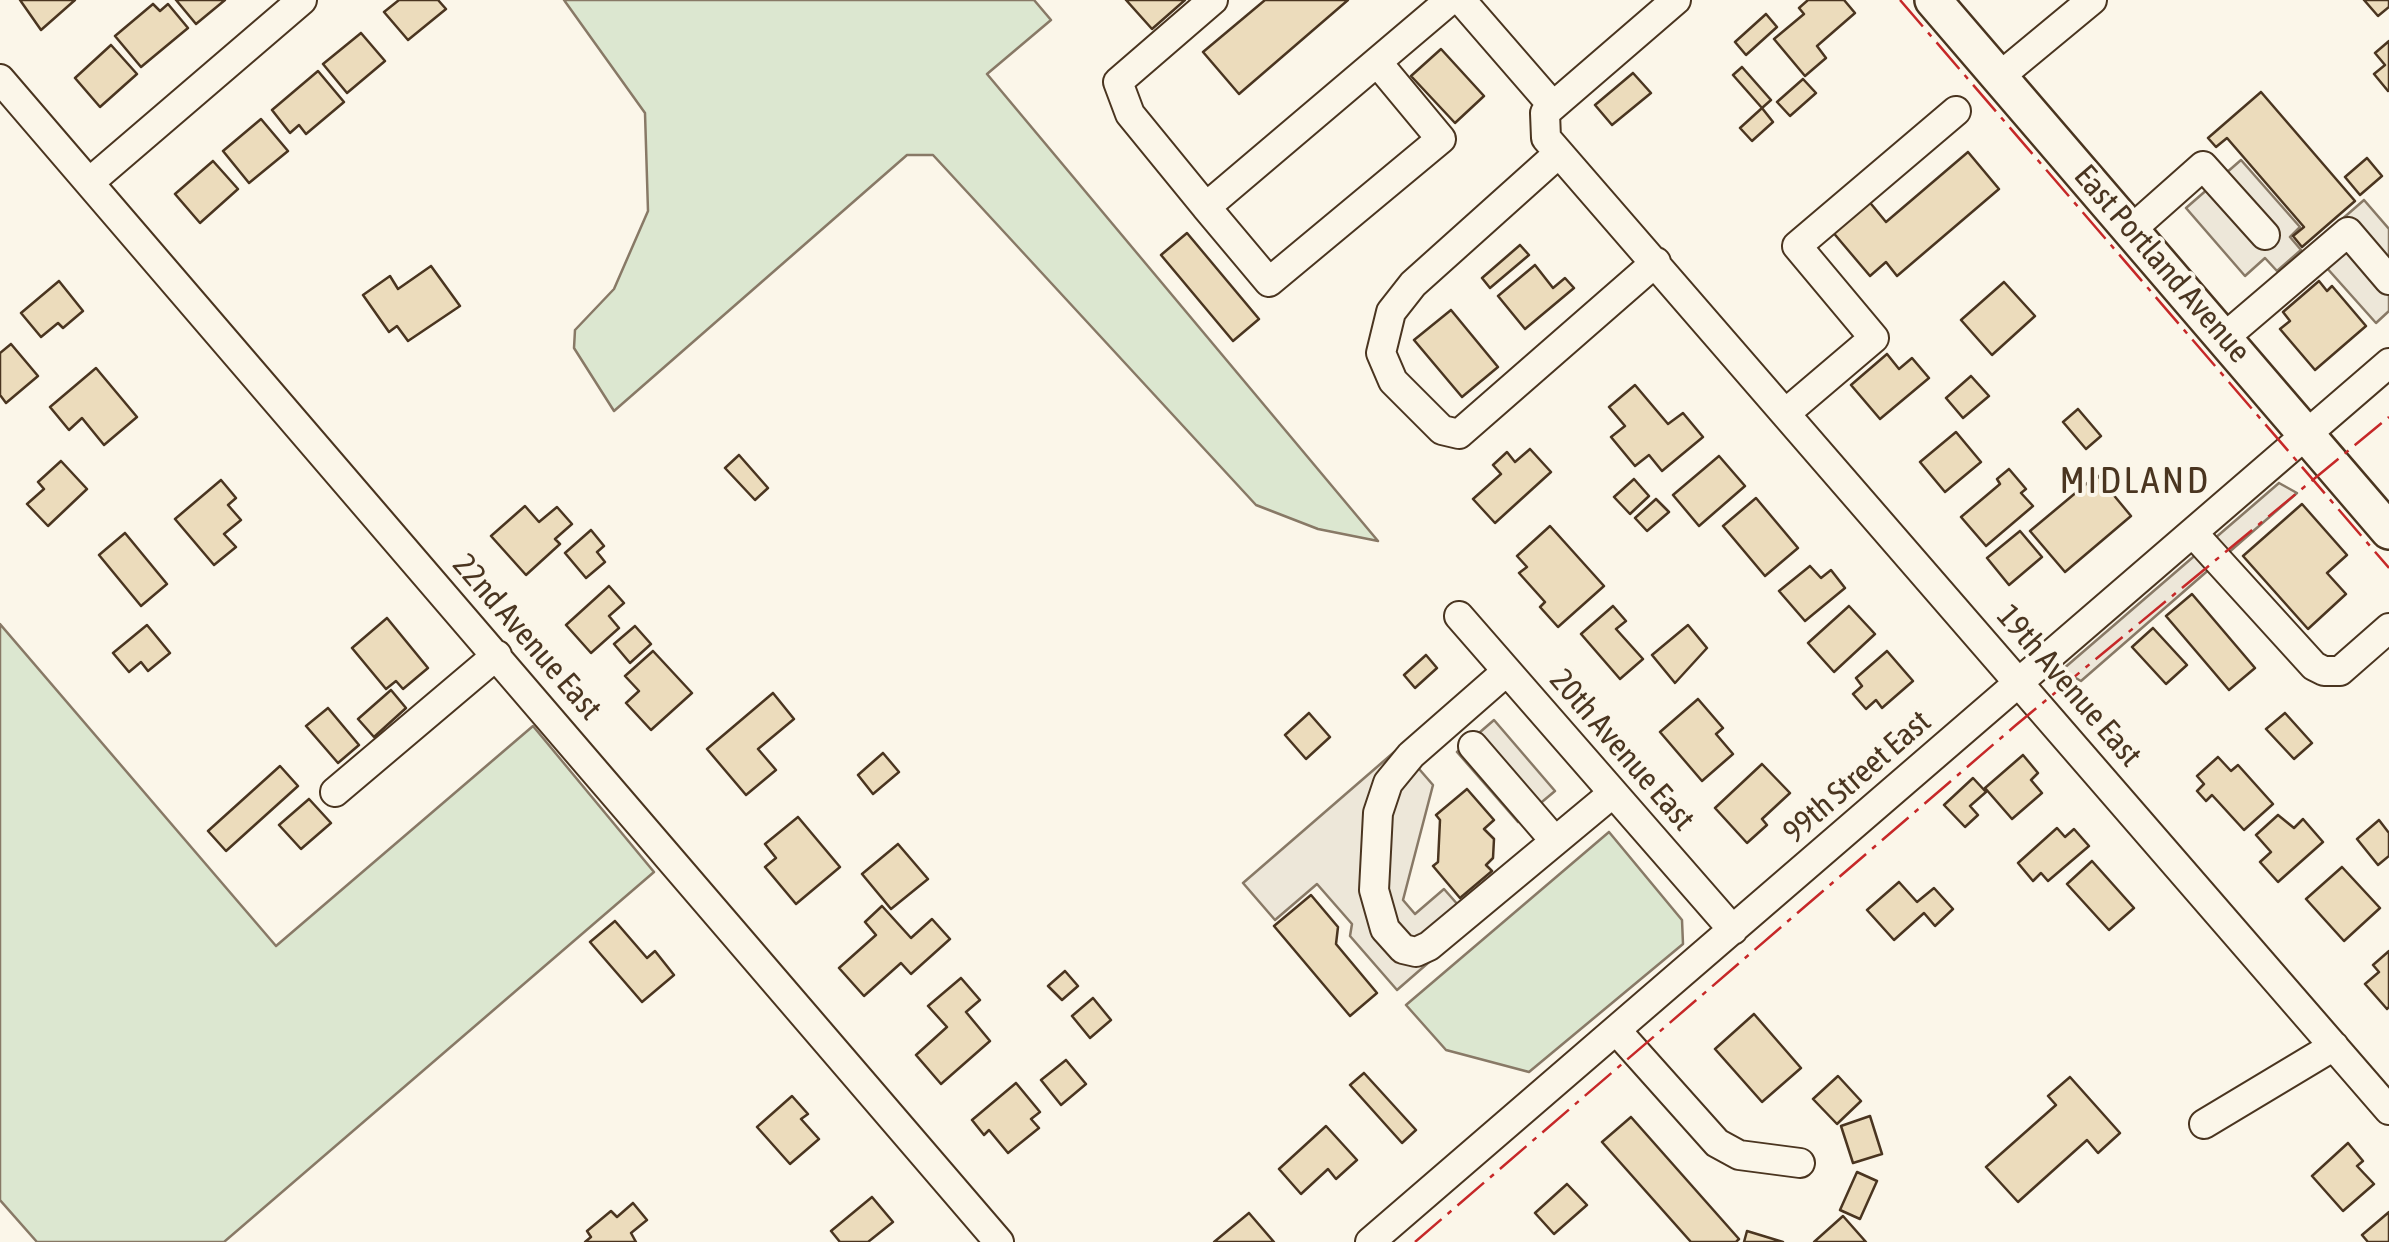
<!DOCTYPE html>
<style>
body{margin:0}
canvas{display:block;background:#fbf6e9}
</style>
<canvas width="2389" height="1242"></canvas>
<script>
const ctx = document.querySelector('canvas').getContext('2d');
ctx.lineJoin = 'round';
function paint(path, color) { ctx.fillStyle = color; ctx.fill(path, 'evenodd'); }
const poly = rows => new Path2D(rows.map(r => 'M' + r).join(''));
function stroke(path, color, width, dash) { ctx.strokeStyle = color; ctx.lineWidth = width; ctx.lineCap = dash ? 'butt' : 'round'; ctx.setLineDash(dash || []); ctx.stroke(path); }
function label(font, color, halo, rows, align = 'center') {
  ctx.font = font + ' "Asap Condensed",sans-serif'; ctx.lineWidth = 8; ctx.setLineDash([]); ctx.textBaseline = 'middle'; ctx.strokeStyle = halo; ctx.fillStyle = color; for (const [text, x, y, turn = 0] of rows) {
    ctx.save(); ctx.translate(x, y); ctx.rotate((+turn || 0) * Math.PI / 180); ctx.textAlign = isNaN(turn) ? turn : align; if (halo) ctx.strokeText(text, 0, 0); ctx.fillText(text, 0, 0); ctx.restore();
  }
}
const green = poly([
 [564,0,1034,0,1051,20,987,74,1378,541,1318,529,1256,505,933,155,907,155,614,411,574,348,575,330,614,289,648,211,645,113,564,0],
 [0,624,276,946,533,726,654,872,224,1242,37,1242,0,1200,0,624],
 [1609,832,1682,920,1683,944,1529,1072,1446,1050,1406,1005,1609,832]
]);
paint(green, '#dce7d0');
stroke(green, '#887966', 2.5);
const parking = poly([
 [2241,160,2300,227,2290,237,2301,250,2277,271,2265,258,2245,276,2186,208,2241,160],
 [2364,200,2389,229,2389,311,2376,323,2309,248,2364,200],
 [2279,483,2297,493,2081,681,2062,670,2279,483],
 [1494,720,1555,791,1518,822,1457,752,1494,720],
 [1400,747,1433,785,1403,900,1415,914,1444,889,1474,923,1397,990,1350,936,1352,924,1317,884,1275,920,1243,883,1400,747]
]);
paint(parking, '#ede7d9');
stroke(parking, '#887966', 2.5);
const building = poly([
 [20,0,75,0,41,30,20,0],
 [176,0,225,0,196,24,176,0],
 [399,0,438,0,446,9,408,40,384,12,399,0],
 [1126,0,1185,0,1152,29,1126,0],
 [1265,0,1348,0,1239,94,1203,52,1265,0],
 [1808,0,1844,0,1855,13,1817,46,1826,58,1805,76,1774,39,1804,14,1799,8,1808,0],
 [2364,0,2389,0,2389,7,2378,16,2364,0],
 [153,4,160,11,168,4,188,28,141,67,115,36,153,4],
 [1766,14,1777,27,1746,55,1735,42,1766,14],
 [361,33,385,61,347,93,323,64,361,33],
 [2389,41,2389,90,2388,91,2374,74,2385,65,2375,53,2389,41],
 [111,45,137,74,100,107,75,78,111,45],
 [1441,49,1484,96,1455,123,1411,76,1441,49],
 [1742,67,1771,100,1762,108,1733,75,1742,67],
 [318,71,344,102,306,134,299,125,290,133,272,110,318,71],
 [1633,73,1651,93,1612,125,1595,105,1633,73],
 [1803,79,1816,93,1790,116,1777,102,1803,79],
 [2261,92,2355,201,2302,247,2293,236,2304,227,2227,138,2216,147,2208,138,2261,92],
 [1762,108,1773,122,1752,141,1740,128,1762,108],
 [261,119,288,151,249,183,223,151,261,119],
 [1968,152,1999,189,1897,276,1886,262,1870,276,1831,230,1867,199,1886,222,1968,152],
 [2367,158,2382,176,2360,195,2345,177,2367,158],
 [213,161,238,189,200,223,175,194,213,161],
 [1187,233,1259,319,1233,341,1161,255,1187,233],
 [1520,245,1529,255,1490,288,1482,278,1520,245],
 [1535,265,1553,288,1565,278,1574,288,1525,329,1498,296,1535,265],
 [431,266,460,306,408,341,397,326,389,332,363,295,390,276,398,289,431,266],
 [59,281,83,311,63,328,58,323,41,337,21,313,59,281],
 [2319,281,2327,291,2332,286,2366,326,2315,370,2280,329,2290,321,2283,312,2319,281],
 [2004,282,2035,316,1992,355,1961,320,2004,282],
 [1451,310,1498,367,1462,397,1414,340,1451,310],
 [11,344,38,376,6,403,0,395,0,353,11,344],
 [1887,354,1899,369,1912,358,1929,378,1880,419,1851,385,1887,354],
 [96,368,137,417,104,445,82,418,69,430,50,407,96,368],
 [1971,376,1989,396,1963,418,1946,398,1971,376],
 [1635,385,1668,424,1683,413,1703,437,1662,471,1649,455,1635,466,1611,437,1625,426,1609,407,1635,385],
 [2078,409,2101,436,2086,449,2063,422,2078,409],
 [1956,432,1981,462,1945,492,1920,462,1956,432],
 [1530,449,1551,472,1495,523,1473,499,1501,474,1493,465,1507,452,1515,462,1530,449],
 [739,455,768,488,755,500,725,468,739,455],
 [1719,456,1745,486,1699,526,1673,495,1719,456],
 [61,461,87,489,48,526,27,504,44,489,38,482,61,461],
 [2009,469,2026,489,2021,493,2033,506,1986,546,1961,517,2000,484,1997,479,2009,469],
 [2097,475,2131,516,2065,572,2030,531,2097,475],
 [1634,479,1649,496,1630,514,1614,497,1634,479],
 [221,480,236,498,228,505,241,520,224,534,236,547,214,565,175,519,221,480],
 [1756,498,1798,548,1765,576,1723,526,1756,498],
 [1656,499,1669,512,1647,531,1635,518,1656,499],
 [2302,504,2347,555,2327,573,2346,594,2308,629,2243,556,2302,504],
 [525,506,539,522,557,507,572,524,555,539,560,544,526,575,491,536,525,506],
 [1550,526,1604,586,1558,627,1540,607,1545,602,1519,573,1527,567,1517,556,1550,526],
 [591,530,604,546,597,552,605,562,586,578,565,553,591,530],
 [2020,531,2042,557,2009,585,1987,558,2020,531],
 [125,533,167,584,141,606,99,555,125,533],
 [1810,566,1821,578,1831,570,1845,588,1805,621,1779,591,1810,566],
 [609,586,624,603,609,616,619,628,591,653,566,625,609,586],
 [2192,594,2255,668,2229,690,2166,616,2192,594],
 [1613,606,1626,621,1616,629,1643,659,1620,679,1581,634,1613,606],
 [1849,606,1875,634,1834,672,1808,643,1849,606],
 [387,618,428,668,403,689,396,681,386,689,352,648,387,618],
 [147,625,170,653,148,671,141,662,129,672,113,653,147,625],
 [1688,625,1707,648,1675,683,1652,655,1688,625],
 [635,626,651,644,630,663,614,644,635,626],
 [2153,628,2187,665,2166,684,2132,647,2153,628],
 [653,651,692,693,651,730,626,703,639,691,625,676,653,651],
 [1887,651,1913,681,1882,708,1876,700,1866,709,1853,694,1862,686,1856,678,1887,651],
 [1426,655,1437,668,1415,688,1404,675,1426,655],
 [391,690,406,708,374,737,358,719,391,690],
 [773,693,794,719,758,749,776,770,746,795,707,749,773,693],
 [1698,699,1723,728,1716,734,1733,754,1702,781,1660,732,1698,699],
 [328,708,359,745,338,763,306,726,328,708],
 [1309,713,1330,737,1306,759,1285,735,1309,713],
 [2285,713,2312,743,2294,759,2266,729,2285,713],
 [883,753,899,772,873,794,858,775,883,753],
 [2023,755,2038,773,2031,780,2042,793,2012,819,1985,788,2023,755],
 [2218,757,2231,771,2238,765,2273,804,2244,830,2212,795,2206,801,2197,791,2204,784,2197,776,2218,757],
 [1762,764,1790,793,1762,819,1767,825,1747,843,1715,808,1762,764],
 [280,766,298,786,226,851,208,831,280,766],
 [1973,778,1986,792,1970,806,1978,815,1965,827,1944,805,1973,778],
 [1467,789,1494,820,1484,829,1494,839,1493,858,1486,865,1492,871,1460,898,1433,866,1438,862,1440,820,1436,815,1467,789],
 [309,799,331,823,301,849,279,825,309,799],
 [2278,815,2294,828,2303,819,2323,842,2278,882,2260,862,2271,852,2256,835,2278,815],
 [798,817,840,867,796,904,765,867,776,858,765,844,798,817],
 [2379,820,2389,833,2389,856,2378,865,2357,839,2379,820],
 [2057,828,2065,837,2074,829,2089,846,2048,881,2041,873,2033,881,2018,863,2057,828],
 [898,844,928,879,891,909,862,874,898,844],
 [2092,861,2134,908,2109,930,2067,884,2092,861],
 [2342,867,2380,908,2344,941,2306,899,2342,867],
 [1899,882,1917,902,1934,888,1953,909,1935,926,1924,913,1894,940,1867,910,1899,882],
 [1311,895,1338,927,1336,944,1377,993,1350,1016,1274,926,1311,895],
 [882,906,911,938,932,919,950,939,911,974,901,963,864,996,839,968,876,935,865,922,882,906],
 [615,921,647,958,655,951,674,975,642,1002,590,942,615,921],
 [2389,951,2389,1007,2387,1009,2365,984,2379,972,2373,965,2389,951],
 [1065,971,1078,986,1062,1000,1048,986,1065,971],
 [961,978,980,1000,966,1012,990,1041,941,1084,916,1055,947,1027,928,1006,961,978],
 [1093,998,1111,1020,1090,1038,1072,1016,1093,998],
 [1754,1014,1801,1068,1762,1102,1715,1049,1754,1014],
 [1066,1060,1086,1084,1061,1105,1041,1080,1066,1060],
 [1364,1073,1416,1130,1402,1143,1350,1085,1364,1073],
 [1838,1076,1861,1101,1837,1124,1813,1099,1838,1076],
 [2070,1077,2120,1133,2098,1153,2087,1140,2018,1202,1986,1167,2056,1105,2048,1096,2070,1077],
 [1016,1083,1040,1112,1031,1119,1039,1128,1008,1153,989,1130,984,1135,972,1120,1016,1083],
 [792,1096,808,1114,801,1119,819,1139,790,1164,757,1127,792,1096],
 [1870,1116,1882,1154,1853,1163,1841,1126,1870,1116],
 [1631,1117,1739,1239,1736,1242,1691,1242,1602,1142,1631,1117],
 [1326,1126,1357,1160,1336,1179,1328,1169,1301,1194,1279,1169,1326,1126],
 [2348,1143,2363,1161,2357,1166,2374,1184,2343,1211,2312,1176,2348,1143],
 [1857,1172,1877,1181,1860,1219,1840,1210,1857,1172],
 [1567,1184,1587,1205,1554,1234,1535,1213,1567,1184],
 [872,1197,893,1222,868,1242,840,1242,831,1231,872,1197],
 [633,1203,647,1220,631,1233,636,1242,585,1242,591,1237,587,1231,611,1211,617,1217,633,1203],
 [2389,1212,2389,1242,2368,1242,2362,1235,2389,1212],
 [1249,1213,1274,1242,1214,1242,1249,1213],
 [1843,1216,1866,1242,1814,1242,1843,1216],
 [1747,1231,1783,1242,1744,1242,1747,1231]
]);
paint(building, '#ecdcbc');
stroke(building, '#4a3520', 2.5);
const minor = poly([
 [1213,0,1118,82,1130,114,1206,207,1450,0],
 [1461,0,1553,106],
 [1676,0,1545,113,1546,138,2389,1110],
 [1999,77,2092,0],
 [0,79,999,1242],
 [1559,153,1413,284,1391,312,1381,353,1393,381,1442,430,1459,434,1656,262],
 [91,181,302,0],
 [1206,207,1269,282,1441,139,1377,62],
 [2132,229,2203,166,2265,235],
 [2225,337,2348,232,2389,280],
 [1787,412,1874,338,1797,246,1956,111],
 [2193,533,2314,666,2324,671,2340,671,2389,628],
 [1459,616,1733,930],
 [1507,671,1411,755,1388,783,1378,813,1374,890,1385,929,1403,949,1416,952,1429,946,1613,793],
 [1473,746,1555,841],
 [335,792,497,655],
 [1616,1030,1717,1143,1739,1155,1800,1163],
 [2204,1124,2334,1046],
 [1370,1242,2389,363]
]);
const major = poly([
 [1933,0,2389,531]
]);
stroke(minor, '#4a3520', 32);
stroke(major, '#4a3520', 40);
stroke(minor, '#fbf6e9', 28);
stroke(major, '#fbf6e9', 35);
stroke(poly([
 [1900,0,2389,568],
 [1415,1242,2016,725,2389,417]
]), '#c62828', 2.5, [35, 8, 5, 8]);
label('32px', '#4a3520', '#fbf6e9', [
 ["East Portland Avenue",2162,264,49],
 ["22nd Avenue East",527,637,49],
 ["19th Avenue East",2069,686,49],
 ["20th Avenue East",1622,750,49],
 ["99th Street East",1857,777,-41]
]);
ctx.letterSpacing = '2.5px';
label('38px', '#4a3520', '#fbf6e9', [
 ["MIDLAND",2135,481]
]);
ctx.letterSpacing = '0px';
</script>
